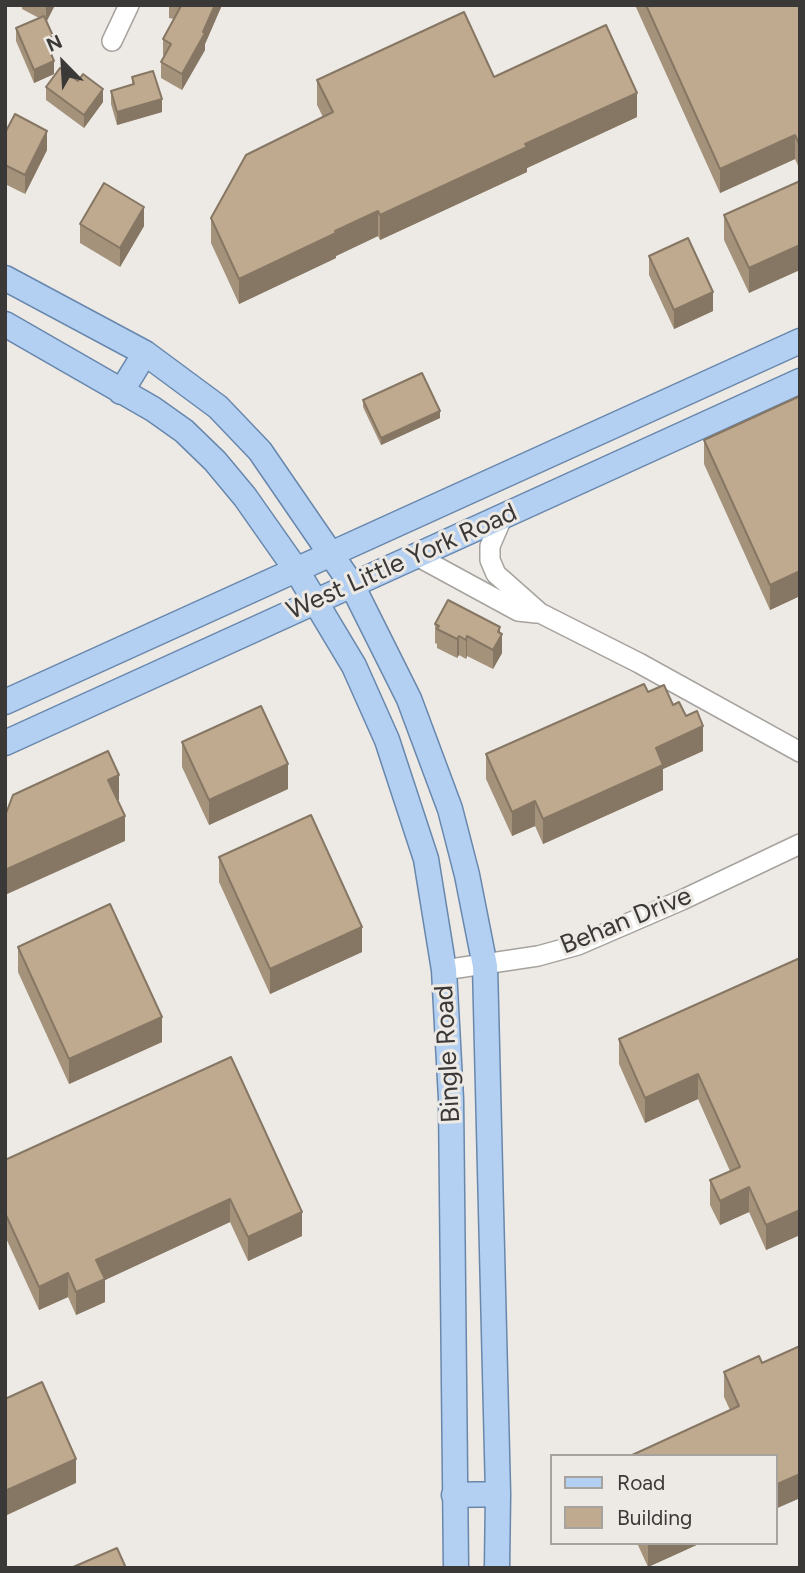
<!DOCTYPE html>
<style>
body{margin:0}
#map{position:relative;width:805px;height:1573px;overflow:hidden;background:#ede9e4;font-family:Figtree,sans-serif}
canvas{display:block}
.frame{position:absolute;inset:0;border:7px solid #3b3938;pointer-events:none}
.legend{position:absolute;left:550px;top:1454px;width:228px;height:91px;box-sizing:border-box;background:#ede9e4;border:2px solid #a6a39f;margin:0;padding:9px 12px;list-style:none;font-size:21px;color:#3b3938}
.legend li{display:flex;align-items:center;gap:14px;height:35px}
.legend b{width:35px;border:2px solid #a6a39f}
.north{position:absolute;left:28px;top:28px;width:70px;height:70px;-webkit-text-stroke:5px #ede9e4;paint-order:stroke;rotate:336deg;font-size:19px;font-weight:700;line-height:28px;text-align:center;color:#3b3938}
.north::after{content:'';display:block;margin:auto;width:24px;height:32px;background:#3b3938;clip-path:polygon(50% 0,100% 100%,50% 72%,0 100%)}
</style>
<div id="map">
<canvas width="805" height="1573"></canvas>
<div class="frame"></div>
<ul class="legend">
<li><b style="height:9px;background:#b3d0f3"></b>Road</li>
<li><b style="height:19px;background:#bfaa8f"></b>Building</li>
</ul>
<div class="north">N</div>
</div>
<script>
const ctx = document.querySelector('canvas').getContext('2d');
ctx.lineJoin = 'round';
const poly = rows => new Path2D(rows.map(r => 'M' + r).join(''));
function stroke(path, color, width, dash) { ctx.strokeStyle = color; ctx.lineWidth = width; ctx.lineCap = dash ? 'butt' : 'round'; ctx.setLineDash(dash || []); ctx.stroke(path); }
function paint(path, color) { ctx.fillStyle = color; ctx.fill(path, 'evenodd'); }
function label(font, color, halo, rows, align = 'center') {
  ctx.font = font + ' Figtree,sans-serif'; ctx.lineWidth = 6; ctx.setLineDash([]); ctx.textBaseline = 'middle'; ctx.strokeStyle = halo; ctx.fillStyle = color; for (const [text, x, y, turn = 0] of rows) {
    ctx.save(); ctx.translate(x, y); ctx.rotate((+turn || 0) * Math.PI / 180); ctx.textAlign = isNaN(turn) ? turn : align; if (halo) ctx.strokeText(text, 0, 0); ctx.fillText(text, 0, 0); ctx.restore();
  }
}
const minor = poly([
 [112,41,129,5],
 [503,516,490,546,490,560,496,574,540,613,639,663,800,752],
 [415,555,518,611,536,613],
 [444,970,538,956,578,945,682,900,800,844]
]);
const major = poly([
 [5,278,145,353,218,407,260,451,352,585,409,699,450,809,467,875,485,966,498,1494,497,1568],
 [5,324,153,409,184,431,215,461,245,497,297,571,354,666,387,740,426,859,444,970,451,1099,456,1568],
 [121,392,145,353],
 [5,702,800,341],
 [5,743,800,381],
 [454,1495,498,1494]
]);
stroke(minor, '#a6a29e', 22);
stroke(major, '#6887ac', 27);
stroke(minor, '#fff', 19);
stroke(major, '#b3d0f3', 24);
paint(poly([
 [22,5,55,5,47,21,53,49,50,50,54,74,34,83,16,41,16,28,39,18,22,9],
 [169,5,222,5,205,44,205,50,182,90,161,78,161,62,164,56,163,55,163,39,174,19,169,18],
 [635,5,800,5,800,170,795,159,720,193],
 [132,77,162,112,117,125,111,104,111,91,132,84],
 [494,77,637,117,527,168,527,172,380,240,378,236,336,256,336,258,239,304,211,243,211,218,323,117,317,105,317,80],
 [46,87,103,102,84,128,46,100],
 [5,133,47,150,25,194,5,184],
 [800,181,749,293,724,240,724,215],
 [80,224,144,226,120,267,80,243],
 [649,256,713,311,674,329,649,275],
 [800,396,800,596,770,610,704,464,704,440],
 [363,400,440,418,381,445,363,407],
 [435,624,500,633,502,653,493,669,467,656,466,659,459,655,457,658,437,648,437,644,435,643],
 [648,692,673,705,686,716,703,751,663,769,663,790,543,844,535,826,512,836,486,779,486,754],
 [182,742,288,789,209,825,182,767],
 [219,857,362,952,270,994,219,882],
 [18,947,162,1042,69,1084,18,972],
 [800,958,800,1235,766,1250,749,1212,720,1225,710,1205,710,1180,730,1171,698,1099,645,1123,619,1064,619,1039],
 [231,1057,302,1236,248,1261,230,1222,105,1280,105,1302,76,1315,68,1297,39,1310,5,1236,5,1160],
 [800,1346,800,1498,775,1509,775,1456,730,1410,724,1397,724,1372,762,1363],
 [637,1543,701,1543,648,1567]
]), '#a4927b');
paint(poly([
 [46,5,55,5,46,22],
 [215,5,222,5,205,44,205,50,182,90,182,74,203,32],
 [53,36,53,49,45,52,45,39],
 [54,61,54,74,34,83,34,70],
 [103,89,103,102,84,128,84,115],
 [637,93,637,117,527,168,527,172,380,240,380,215,525,144],
 [162,99,162,112,117,125,117,112],
 [47,131,47,150,25,194,25,175],
 [795,135,795,159,720,193,720,169],
 [144,207,144,226,120,267,120,248],
 [378,211,378,236,336,256,336,258,239,304,239,279],
 [800,245,800,270,749,293,749,268],
 [713,292,713,311,674,329,674,310],
 [440,411,440,418,381,445,381,438],
 [800,571,800,596,770,610,770,585],
 [500,627,500,637,502,634,502,653,493,669,493,650,498,632],
 [459,636,459,655,457,658,457,639],
 [467,636,467,656,466,659,466,640],
 [703,726,703,751,663,769,663,790,543,844,543,819,656,748],
 [288,764,288,789,209,825,209,800],
 [119,775,119,800,108,805,108,780],
 [535,801,535,826,512,836,512,812],
 [125,816,125,841,5,895,5,870],
 [362,927,362,952,270,994,270,969],
 [162,1017,162,1042,69,1084,69,1059],
 [698,1074,698,1099,645,1123,645,1098],
 [749,1187,749,1212,720,1225,720,1201],
 [230,1199,230,1222,105,1280,105,1302,76,1315,76,1292,96,1260],
 [800,1210,800,1235,766,1250,766,1225],
 [302,1212,302,1236,248,1261,248,1237],
 [68,1273,68,1297,39,1310,39,1287],
 [76,1459,76,1483,5,1516,5,1491],
 [800,1474,800,1498,775,1509,775,1485],
 [648,1543,701,1543,648,1567]
]), '#867764');
const building = poly([
 [179,5,215,5,203,32,205,33,182,74,161,62,171,44,163,39,181,6,179,5],
 [646,5,800,5,800,146,795,135,720,169,646,5],
 [464,12,494,77,606,25,637,93,525,144,527,147,380,215,378,211,335,231,336,233,239,279,211,218,246,155,333,112,317,80,464,12],
 [44,16,53,36,45,39,54,61,34,70,16,28,44,16],
 [60,68,78,81,83,74,103,89,84,115,46,87,60,68],
 [153,71,162,99,117,112,111,91,134,84,132,77,153,71],
 [15,114,47,131,25,175,5,165,5,133,15,114],
 [800,181,800,245,749,268,724,215,800,181],
 [104,183,144,207,120,248,80,224,104,183],
 [688,238,713,292,674,310,649,256,688,238],
 [422,373,440,411,381,438,363,400,422,373],
 [800,396,800,571,770,585,704,440,800,396],
 [448,600,500,627,498,632,502,634,493,650,467,636,466,640,459,636,457,639,437,629,439,626,435,624,448,600],
 [644,684,648,692,664,685,673,705,679,702,686,716,697,711,703,726,656,748,663,765,543,819,535,801,512,812,486,754,644,684],
 [261,706,288,764,209,800,182,742,261,706],
 [108,751,119,775,108,780,125,816,5,870,5,816,13,795,108,751],
 [311,815,362,927,270,969,219,857,311,815],
 [110,904,162,1017,69,1059,18,947,110,904],
 [800,958,800,1210,766,1225,749,1187,720,1201,710,1180,740,1167,698,1074,645,1098,619,1039,800,958],
 [231,1057,302,1212,248,1237,230,1199,96,1260,105,1279,76,1292,68,1273,39,1287,5,1213,5,1160,231,1057],
 [800,1346,800,1474,775,1485,775,1456,630,1456,739,1406,724,1372,759,1356,762,1363,800,1346],
 [42,1382,76,1459,5,1491,5,1399,42,1382],
 [117,1548,126,1568,71,1568,117,1548]
]);
paint(building, '#bfaa8f');
stroke(building, '#867764', 2);
label('26px', '#3b3938', '#ede9e4', [
 ["West Little York Road",402,562,-24],
 ["Behan Drive",626,921,-22],
 ["Bingle Road",448,1054,-93]
]);
</script>
